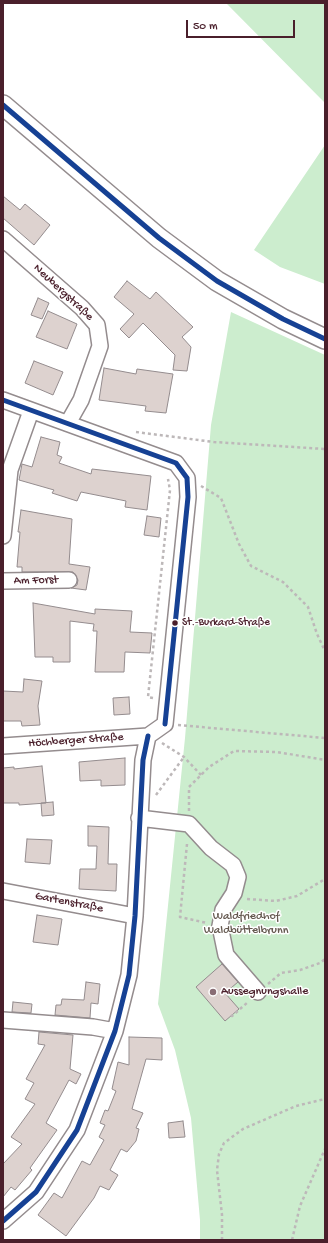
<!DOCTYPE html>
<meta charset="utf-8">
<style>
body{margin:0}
#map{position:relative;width:328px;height:1243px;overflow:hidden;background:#fff;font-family:"Gochi Hand",sans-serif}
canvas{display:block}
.frame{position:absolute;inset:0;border:4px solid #4a1f2b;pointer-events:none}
.scale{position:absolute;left:186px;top:20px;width:109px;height:18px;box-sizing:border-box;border:2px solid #4a1f2b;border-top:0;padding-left:5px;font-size:12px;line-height:14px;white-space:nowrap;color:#4a1f2b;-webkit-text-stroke:3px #fff;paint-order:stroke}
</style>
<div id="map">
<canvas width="328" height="1243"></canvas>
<div class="frame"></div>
<div class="scale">50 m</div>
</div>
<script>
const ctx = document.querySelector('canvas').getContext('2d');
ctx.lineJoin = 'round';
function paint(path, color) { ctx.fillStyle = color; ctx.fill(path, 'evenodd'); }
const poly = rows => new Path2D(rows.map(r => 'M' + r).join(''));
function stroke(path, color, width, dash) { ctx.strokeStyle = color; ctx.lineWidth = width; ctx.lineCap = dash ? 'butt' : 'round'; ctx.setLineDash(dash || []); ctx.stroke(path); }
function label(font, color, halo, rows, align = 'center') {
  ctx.font = font + ' "Gochi Hand",sans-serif'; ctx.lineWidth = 3; ctx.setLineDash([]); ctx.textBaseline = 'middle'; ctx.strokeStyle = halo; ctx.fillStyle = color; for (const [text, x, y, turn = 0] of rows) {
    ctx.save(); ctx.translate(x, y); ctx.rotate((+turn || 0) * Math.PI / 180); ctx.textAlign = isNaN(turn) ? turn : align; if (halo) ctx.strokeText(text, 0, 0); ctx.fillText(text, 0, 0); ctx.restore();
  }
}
paint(poly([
 [226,3,325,3,325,103],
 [325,145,325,284,280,267,254,250],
 [231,312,325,355,325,1240,200,1240,200,1220,191,1118,175,1050,158,1004,185,738,211,425]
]), '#ccedce');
const building = poly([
 [3,196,20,210,25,204,50,225,34,245,3,218,3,196],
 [127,281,150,299,156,292,193,327,182,337,191,347,187,371,173,370,175,355,143,323,129,338,120,329,134,314,114,297,127,281],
 [38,298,49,303,42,319,31,315,38,298],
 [48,311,77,324,67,349,36,337,48,311],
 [34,361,63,372,53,395,25,383,34,361],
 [104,368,136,374,137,369,173,374,166,413,145,411,146,406,99,400,104,368],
 [41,437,60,442,57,455,62,457,59,463,91,474,92,469,151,476,147,510,125,507,126,501,81,492,77,501,52,493,54,490,19,480,22,464,32,467,41,437],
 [21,510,72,519,69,564,90,567,86,590,71,588,77,585,78,580,73,572,22,572,22,567,17,567,20,532,18,532,21,510],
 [147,516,161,518,159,537,144,535,147,516],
 [33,603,95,614,95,609,132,611,130,632,152,633,150,653,125,652,124,672,95,672,97,631,93,631,94,624,70,621,70,662,53,662,53,657,35,657,33,603],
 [24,679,42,681,38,706,40,725,22,726,21,721,3,721,3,691,23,692,24,679],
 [129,697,130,714,114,715,113,698,129,697],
 [125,758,125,785,101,786,101,780,80,781,79,762,125,758],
 [42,766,46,803,19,805,19,803,3,803,3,768,14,767,14,769,42,766],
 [53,802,54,815,42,816,41,803,53,802],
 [88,826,109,827,108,864,117,864,116,891,79,889,80,869,96,869,97,846,88,846,88,826],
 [27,839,52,840,50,864,25,862,27,839],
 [37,915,62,919,58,945,33,942,37,915],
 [222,964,238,982,225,993,239,1009,225,1021,196,987,222,964],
 [86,982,100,984,98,1004,91,1003,90,1018,55,1015,56,1005,61,1005,62,999,84,1000,86,982],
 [13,1002,32,1004,31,1013,12,1012,13,1002],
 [39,1032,73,1035,70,1069,81,1074,76,1084,69,1080,46,1123,57,1130,30,1168,32,1170,15,1190,11,1187,3,1197,3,1164,22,1144,11,1137,35,1104,25,1099,34,1083,26,1079,45,1045,38,1044,39,1032],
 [129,1037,162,1038,162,1060,146,1059,132,1109,143,1113,136,1128,139,1129,136,1141,127,1152,121,1149,110,1170,118,1175,109,1190,100,1186,94,1198,66,1236,38,1215,54,1193,62,1198,82,1161,90,1165,104,1140,99,1137,105,1125,100,1123,105,1110,108,1111,116,1091,112,1089,118,1062,129,1065,129,1037],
 [183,1121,185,1137,169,1138,168,1123,183,1121]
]);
paint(building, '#ddd2cf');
stroke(building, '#948c8e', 1);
const minor = poly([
 [3,239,82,308,97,325,100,346,81,400,68,423],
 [3,400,176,463,187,478,188,497,165,724,148,736],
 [3,536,10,470,31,411],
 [3,581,69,580],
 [3,746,148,736],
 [139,818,189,824,211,848,233,865,238,877,234,893,223,910,220,926,226,955,258,992],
 [3,891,135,916],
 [3,1020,93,1027,115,1031],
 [3,1221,36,1192,77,1130,115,1031,129,975,135,916,143,760,148,736]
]);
const major = poly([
 [3,105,159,238,217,281,283,319,325,339]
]);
stroke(minor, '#948c8e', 18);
stroke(major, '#948c8e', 22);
stroke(poly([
 [136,432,214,442,325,449],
 [201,486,221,498,239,544,251,566,283,582,308,607,317,634,325,651],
 [153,698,148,697,170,490,168,479],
 [178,725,325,738],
 [162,743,184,757,201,775],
 [156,795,184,757],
 [189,811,189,787,209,767,234,751,277,752,325,760],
 [187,844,180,917,207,923],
 [247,899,276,901,297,896,325,879],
 [268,984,281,973,300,970,320,963,325,959],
 [231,1015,232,1016,248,1002],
 [222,1240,222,1215,217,1170,219,1154,224,1143,243,1129,296,1106,325,1099],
 [292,1240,300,1206,325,1149]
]), '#bdb8b9', 2.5, [3, 3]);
stroke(minor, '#fff', 15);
stroke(major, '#fff', 19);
stroke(poly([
 [3,105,159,238,217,281,283,319,325,339],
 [3,400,176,463,187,478],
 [165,724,188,497,187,478],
 [3,1221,36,1192,77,1130,115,1031,129,975,135,916,143,760,148,736]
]), '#164194', 5);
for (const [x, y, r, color] of [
 [175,623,3.5,"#4a1f2b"],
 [213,992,4,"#896d75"]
]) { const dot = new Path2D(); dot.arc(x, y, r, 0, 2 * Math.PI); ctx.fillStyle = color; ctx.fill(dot); stroke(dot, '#fff', 1.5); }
label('11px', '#4a1f2b', '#fff', [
 ["St.-Burkard-Straße",182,623]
], 'left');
label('12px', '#4a1f2b', '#fff', [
 ["Neubergstraße",63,293,43],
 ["Am Forst",36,581,-1],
 ["Höchberger Straße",76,741,-4],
 ["Gartenstraße",69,903,11]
]);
label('12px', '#655950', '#fff', [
 ["Waldfriedhof",246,917],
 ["Waldbüttelbrunn",246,931]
]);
label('12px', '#4a1f2b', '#fff', [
 ["Aussegnungshalle",221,992]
], 'left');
</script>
